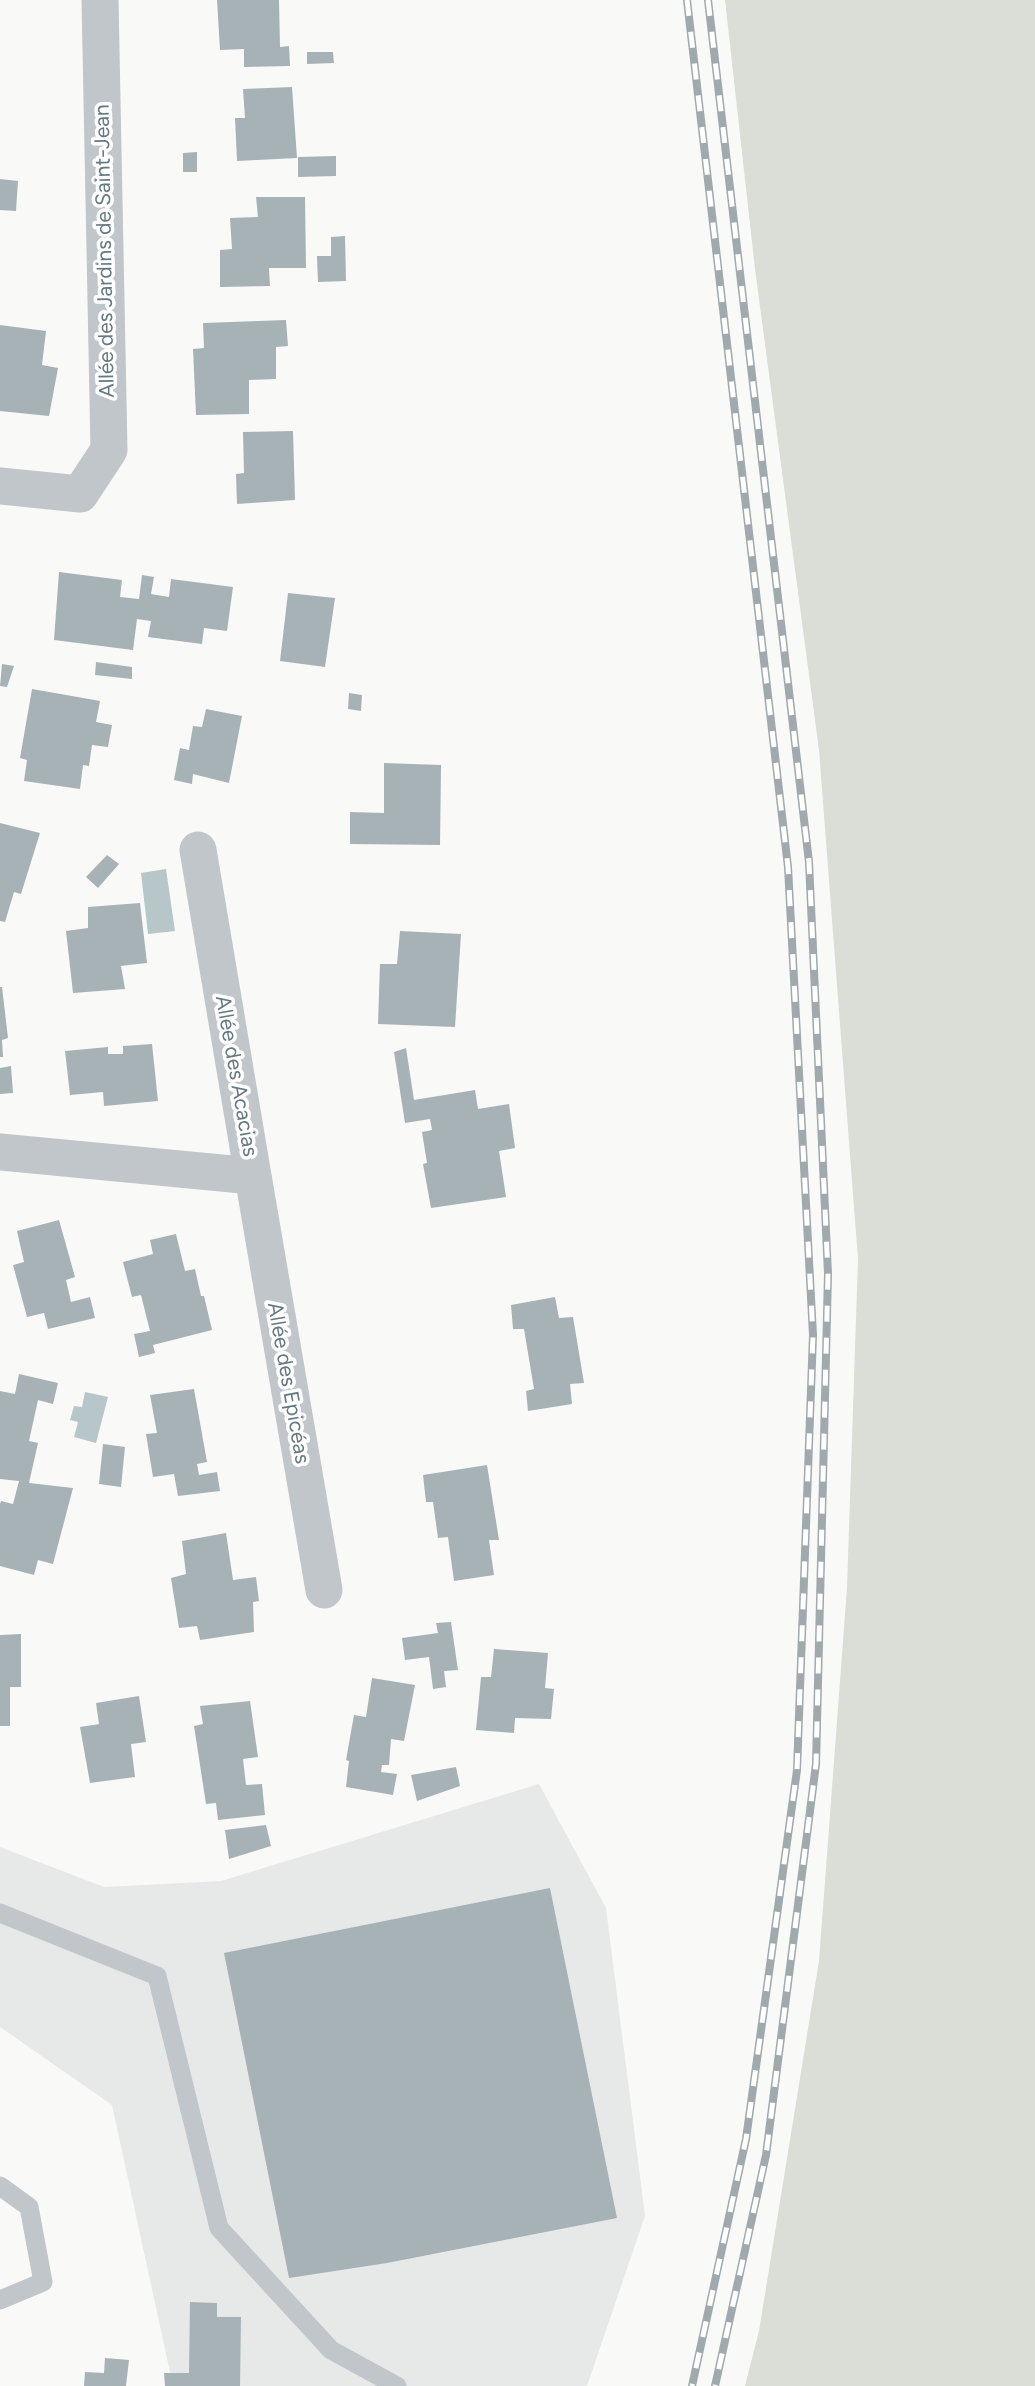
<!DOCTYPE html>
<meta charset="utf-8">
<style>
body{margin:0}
canvas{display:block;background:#f9f9f7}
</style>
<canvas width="1035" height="2386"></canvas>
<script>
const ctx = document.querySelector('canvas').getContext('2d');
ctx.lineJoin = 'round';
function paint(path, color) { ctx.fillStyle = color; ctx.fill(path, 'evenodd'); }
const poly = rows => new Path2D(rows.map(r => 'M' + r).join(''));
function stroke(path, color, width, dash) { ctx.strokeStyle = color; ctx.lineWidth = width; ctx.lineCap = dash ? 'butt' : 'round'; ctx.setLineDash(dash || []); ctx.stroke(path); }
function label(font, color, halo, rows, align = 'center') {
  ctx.font = font + ' Figtree,sans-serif'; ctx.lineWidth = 7; ctx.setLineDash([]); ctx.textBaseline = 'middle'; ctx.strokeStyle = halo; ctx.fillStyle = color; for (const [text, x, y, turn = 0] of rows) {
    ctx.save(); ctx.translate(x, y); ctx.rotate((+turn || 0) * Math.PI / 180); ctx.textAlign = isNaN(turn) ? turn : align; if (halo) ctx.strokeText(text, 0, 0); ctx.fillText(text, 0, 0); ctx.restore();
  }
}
paint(poly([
 [539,1784,606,1908,645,2216,587,2386,173,2386,112,2105,0,2027,0,1847,104,1887,221,1881]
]), '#e7e9e8');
paint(poly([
 [725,0,1035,0,1035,2386,745,2386,759,2331,819,1961,847,1588,858,1259,819,750,755,269]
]), '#daded6');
paint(poly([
 [166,869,175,931,148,934,141,873],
 [85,1392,108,1397,96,1443,74,1437,78,1422,70,1420,74,1406,82,1407]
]), '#b7c6c8');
paint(poly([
 [217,0,279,0,280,47,289,46,290,66,244,67,244,49,220,50],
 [307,52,333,52,334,63,307,64],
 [292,87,297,158,237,161,235,118,245,118,243,89],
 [197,152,197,172,183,172,183,153],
 [336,156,336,176,298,177,298,157],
 [0,179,18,181,16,211,0,210],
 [256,197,305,197,306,268,269,268,270,286,220,287,220,250,232,249,230,218,258,217],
 [345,236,346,281,318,282,317,256,331,256,331,237],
 [286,320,288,346,276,347,276,379,249,380,249,414,196,415,193,349,204,348,203,323],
 [0,325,46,331,42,365,58,368,49,416,0,411],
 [293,431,295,500,237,504,236,474,244,473,243,432],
 [59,572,122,580,120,597,139,599,142,575,154,577,151,594,169,597,171,579,233,587,227,631,204,628,202,644,148,637,151,621,137,619,133,650,54,640],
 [288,593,335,598,325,667,280,661],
 [96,662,132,667,132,679,95,675],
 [2,664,14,666,7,687,0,686],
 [32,689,100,701,96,722,112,725,108,747,92,745,89,766,83,765,80,789,24,781,27,760,20,758],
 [349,693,362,695,361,711,348,709],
 [206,709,242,716,229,783,193,774,192,784,174,780,180,748,189,750,193,726,202,727],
 [384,763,441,765,440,845,350,844,350,812,384,813],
 [0,823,40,833,21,894,14,892,5,922,0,921],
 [107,855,119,864,98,888,86,877],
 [140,903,147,963,121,966,125,989,73,993,66,931,88,928,88,907],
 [400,931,461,934,455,1027,378,1024,380,964,397,964],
 [0,987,2,987,8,1038,2,1040,3,1057,0,1057],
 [152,1044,158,1101,104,1106,103,1092,70,1095,65,1051,108,1047,108,1054,123,1054,123,1046],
 [406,1048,414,1100,475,1090,478,1109,509,1104,515,1148,499,1151,506,1197,431,1208,423,1164,427,1163,422,1132,432,1130,430,1119,405,1123,394,1052],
 [11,1066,13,1093,0,1094,0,1068],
 [59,1220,75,1277,66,1280,71,1302,90,1297,95,1318,48,1329,44,1313,27,1317,13,1265,24,1262,17,1231],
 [176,1234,185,1271,195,1269,201,1296,204,1296,212,1330,153,1345,155,1353,139,1357,134,1334,150,1331,141,1295,132,1297,123,1262,153,1254,150,1240],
 [555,1297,559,1318,573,1317,584,1383,570,1384,572,1404,528,1411,526,1391,534,1389,524,1329,513,1329,511,1305],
 [19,1374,58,1383,53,1404,38,1400,29,1441,38,1443,29,1483,73,1488,53,1564,38,1560,34,1575,0,1566,0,1504,1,1501,13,1504,19,1481,0,1479,0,1391,15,1394],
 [194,1389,207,1462,197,1464,199,1475,217,1472,220,1491,178,1496,174,1474,153,1477,146,1434,157,1433,150,1395],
 [103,1444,125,1447,121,1487,99,1484],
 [487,1465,499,1540,489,1540,494,1575,454,1581,448,1537,438,1538,433,1502,426,1502,423,1475],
 [226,1533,233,1580,256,1577,259,1601,253,1602,254,1632,200,1640,197,1626,179,1628,171,1578,186,1574,182,1541],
 [451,1622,458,1670,444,1671,446,1687,433,1689,429,1657,405,1660,402,1638,438,1633,436,1623],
 [21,1634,21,1687,10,1687,10,1726,0,1726,0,1635],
 [494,1649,548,1653,545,1688,554,1689,551,1719,515,1718,514,1733,476,1730,481,1677,491,1677],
 [372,1678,415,1685,404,1741,391,1739,389,1765,382,1765,381,1772,397,1774,393,1795,346,1787,349,1761,346,1760,354,1715,366,1717],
 [139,1696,146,1742,131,1744,135,1777,90,1783,80,1727,99,1724,96,1703],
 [250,1701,258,1757,243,1759,246,1785,262,1784,265,1815,218,1820,216,1803,206,1804,194,1726,203,1724,200,1706],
 [456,1767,460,1786,417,1801,411,1775],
 [266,1825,271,1846,229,1859,225,1830],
 [550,1888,617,2218,387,2263,289,2278,224,1953],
 [190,2302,217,2303,217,2317,241,2317,240,2386,165,2386,164,2373,189,2373],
 [105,2358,129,2360,126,2386,84,2386,85,2372,104,2373]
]), '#a7b2b6');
stroke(poly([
 [0,1913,157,1976,219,2228,331,2350,397,2386],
 [0,2186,29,2207,43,2282,0,2300]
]), '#c0c6c9', 19);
stroke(poly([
 [0,486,80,494,109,450,100,0],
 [0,1152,253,1176,198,850],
 [253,1176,324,1590]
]), '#c0c6c9', 37);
const rail = poly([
 [687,0,788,867,813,1335,797,1770,746,2139,692,2386],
 [708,0,809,862,828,1274,816,1764,766,2155,715,2386]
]);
stroke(rail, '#9fa9ae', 8);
stroke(rail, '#fff', 5, [16]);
label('21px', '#647982', '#fff', [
 ["Allée des Jardins de Saint-Jean",105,251,-91],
 ["Allée des Acacias",236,1076,80],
 ["Allée des Epicéas",288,1383,80]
]);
</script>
